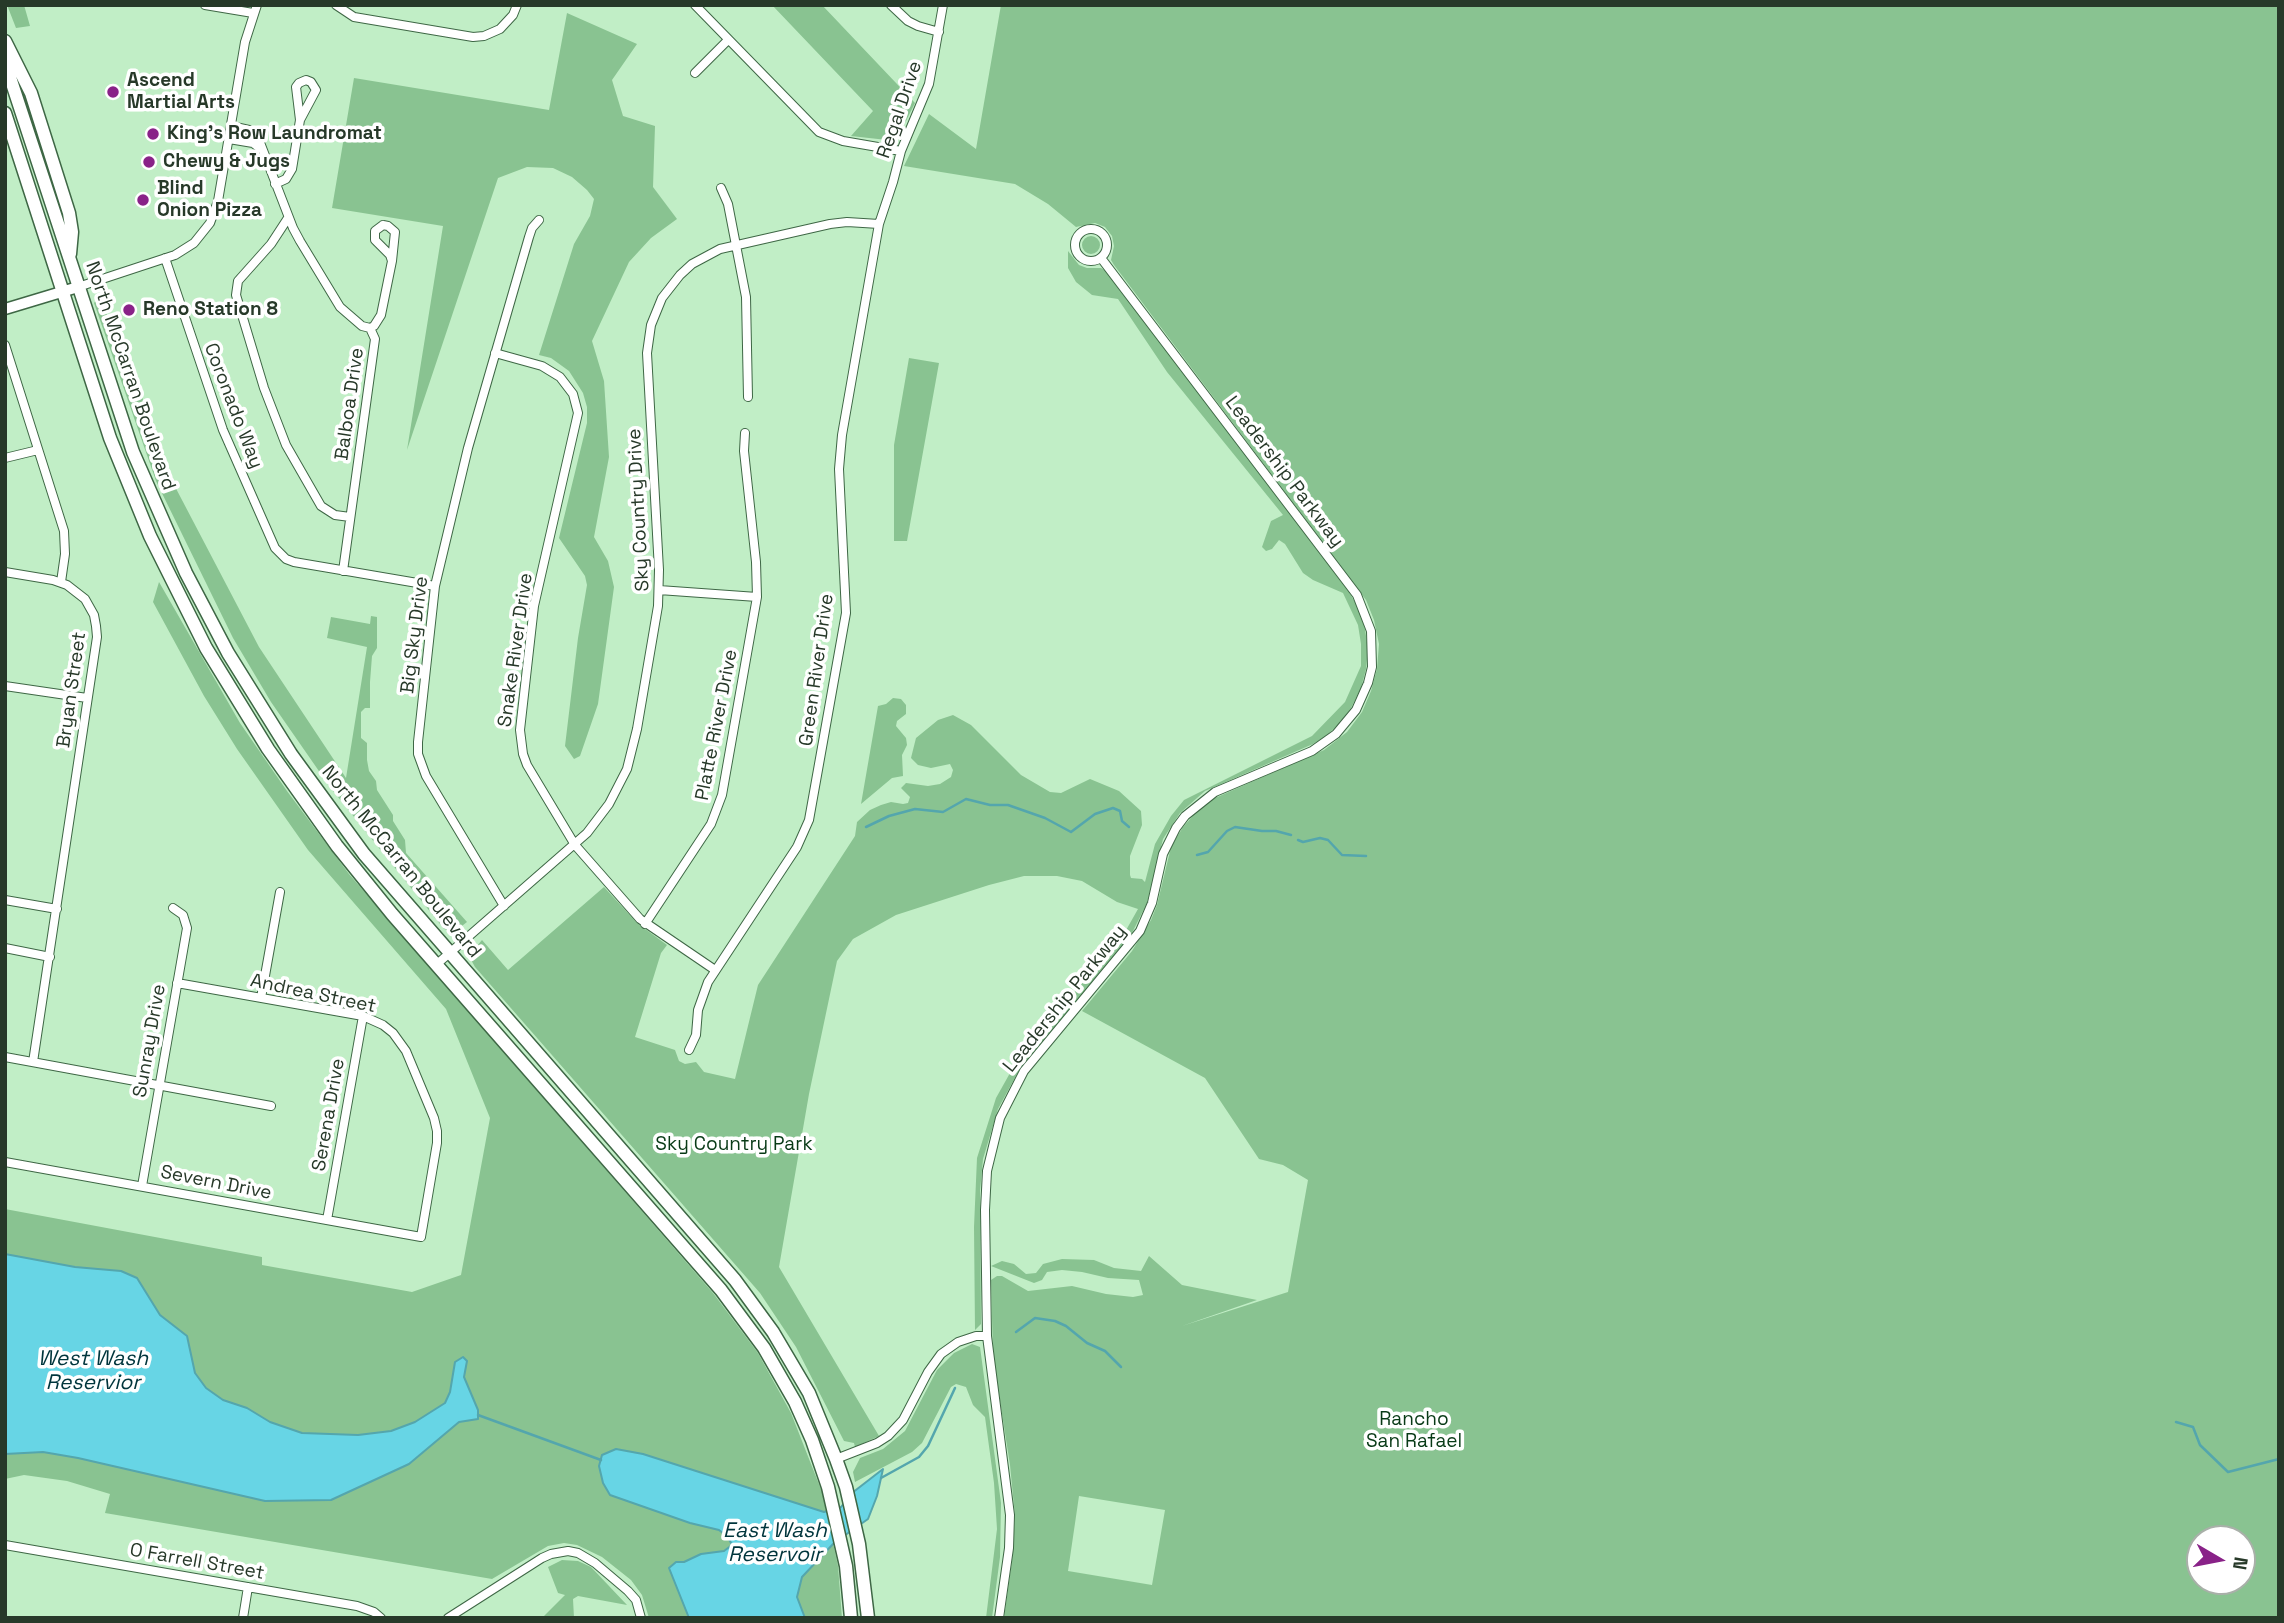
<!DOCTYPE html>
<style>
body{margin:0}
#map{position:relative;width:2284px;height:1623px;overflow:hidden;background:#c1eec6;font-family:"Space Grotesk",sans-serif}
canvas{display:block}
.frame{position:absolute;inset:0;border:7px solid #273929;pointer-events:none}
.north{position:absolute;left:2186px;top:1525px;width:70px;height:70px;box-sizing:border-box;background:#fff;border:2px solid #a9b0a9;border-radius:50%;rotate:100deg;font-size:19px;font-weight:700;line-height:28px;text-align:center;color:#273929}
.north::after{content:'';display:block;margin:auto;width:24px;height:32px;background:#892288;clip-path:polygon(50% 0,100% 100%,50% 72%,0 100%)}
</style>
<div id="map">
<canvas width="2284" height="1623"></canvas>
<div class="frame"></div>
<div class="north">N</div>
</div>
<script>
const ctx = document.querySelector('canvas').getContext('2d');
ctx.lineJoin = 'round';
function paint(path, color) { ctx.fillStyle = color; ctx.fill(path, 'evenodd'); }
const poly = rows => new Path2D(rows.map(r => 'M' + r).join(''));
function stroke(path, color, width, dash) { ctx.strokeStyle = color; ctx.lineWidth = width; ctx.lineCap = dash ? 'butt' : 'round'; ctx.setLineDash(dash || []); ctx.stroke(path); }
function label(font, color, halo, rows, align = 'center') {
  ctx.font = font + ' "Space Grotesk",sans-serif'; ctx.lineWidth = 7; ctx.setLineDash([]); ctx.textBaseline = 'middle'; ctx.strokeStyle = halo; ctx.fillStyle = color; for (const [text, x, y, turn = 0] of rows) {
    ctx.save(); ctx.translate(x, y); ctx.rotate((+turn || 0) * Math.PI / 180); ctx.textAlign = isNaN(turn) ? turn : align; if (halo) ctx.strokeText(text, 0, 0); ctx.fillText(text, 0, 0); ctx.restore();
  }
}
paint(poly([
 [7,5,24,5,30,26,16,28],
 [772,5,822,5,915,103,896,141,851,136,873,111],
 [1001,5,2279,5,2279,1618,1004,1618,1012,1561,1015,1516,1010,1465,993,1356,991,1280,997,1276,1002,1276,1028,1291,1072,1286,1106,1294,1133,1297,1143,1295,1139,1280,1108,1278,1082,1272,1062,1270,1047,1272,1042,1280,1034,1283,991,1266,1002,1261,1014,1264,1026,1274,1036,1273,1043,1264,1062,1259,1094,1260,1114,1268,1141,1271,1149,1256,1182,1285,1257,1300,1182,1326,1288,1292,1308,1180,1283,1165,1259,1159,1205,1078,1082,1011,1132,951,1151,920,1157,905,1171,847,1183,827,1198,810,1215,798,1324,750,1347,732,1362,712,1371,691,1377,669,1379,644,1374,620,1366,600,1114,265,1111,260,1114,246,1112,236,1105,227,1095,223,1076,227,1048,204,1015,184,904,166,929,114,976,149],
 [1079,1496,1165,1510,1152,1585,1068,1571],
 [2200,1539,2242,1539,2242,1581,2200,1581],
 [567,13,637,44,612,80,623,116,655,126,653,187,677,219,651,238,629,262,592,341,604,381,609,457,594,537,608,561,614,587,598,704,580,756,574,759,565,746,578,638,587,585,585,576,559,538,587,423,587,407,583,393,569,371,551,358,539,355,574,244,590,216,594,199,587,190,572,177,553,168,527,167,498,178,407,450,443,226,332,208,354,78,549,110],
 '1082 245a9 9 0 1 1 18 0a9 9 0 1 1-18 0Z',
 [1068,251,1079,265,1087,268,1101,268,1106,271,1349,592,1360,611,1365,629,1368,650,1366,669,1361,688,1351,708,1340,723,1326,736,1313,744,1205,791,1180,813,1163,839,1147,903,1131,935,1018,1072,998,1109,983,1159,980,1191,981,1324,975,1330,974,1227,977,1158,996,1098,1019,1057,1125,932,1138,909,1117,902,1082,881,1057,876,1024,876,989,885,896,915,853,939,837,961,809,1094,779,1267,879,1436,855,1447,854,1443,844,1441,796,1347,760,1293,475,967,470,958,471,953,482,940,508,970,604,887,637,923,667,945,661,953,635,1037,675,1050,679,1061,685,1064,696,1062,704,1072,735,1079,758,985,855,836,857,822,870,810,881,805,891,802,903,804,908,803,910,797,901,788,906,783,928,786,940,784,951,777,953,770,950,764,931,768,918,765,911,758,916,738,938,720,953,715,971,725,1021,775,1050,792,1061,793,1090,779,1119,791,1141,811,1142,825,1130,856,1130,875,1131,878,1142,879,1145,882,1155,844,1171,816,1184,800,1312,736,1345,702,1361,666,1361,644,1358,625,1343,593,1313,580,1303,573,1285,544,1279,540,1272,549,1266,551,1262,547,1271,521,1283,515,1167,372,1118,299,1092,295,1076,282,1068,268],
 [101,294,119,356,127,354,171,479,259,647,346,778,367,647,327,638,331,617,370,624,371,616,377,617,377,648,372,656,370,682,370,708,365,708,361,712,361,738,367,743,367,760,369,771,376,781,377,790,393,815,393,821,405,840,406,853,467,922,458,929,454,932,444,929,330,787,271,702,233,638,156,481,94,303],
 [909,358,939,363,907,541,894,541,894,445],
 [159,582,240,723,287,791,349,874,713,1293,758,1353,791,1413,822,1492,838,1566,842,1618,649,1618,642,1595,631,1580,602,1557,577,1545,564,1543,548,1546,492,1579,105,1513,110,1494,67,1481,24,1475,5,1479,5,1209,262,1257,262,1265,412,1292,461,1275,490,1118,446,1009,308,850,237,749,204,696,153,602],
 [893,698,901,699,906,705,906,714,897,721,896,726,906,738,907,745,902,755,903,776,892,778,861,804,878,706,886,704],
 [972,1344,980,1347,1001,1503,1000,1557,992,1618,986,1618,997,1529,994,1483,985,1417,973,1405,966,1387,956,1384,951,1387,922,1443,912,1452,855,1482,853,1472,860,1458,883,1449,905,1431,937,1370,954,1353],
 [562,1560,578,1561,591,1567,627,1605,578,1596,573,1599,574,1618,542,1618,565,1595,558,1593,548,1567]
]), '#89c391');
const water = poly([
 [5,1254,75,1267,121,1271,137,1278,160,1315,187,1336,195,1373,206,1388,223,1400,247,1408,270,1422,302,1433,358,1435,391,1431,415,1422,445,1403,450,1392,455,1362,463,1357,467,1361,464,1377,478,1410,478,1419,459,1422,409,1464,331,1500,265,1501,78,1458,43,1452,5,1454,5,1254],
 [616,1449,643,1454,824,1512,841,1507,852,1493,883,1469,877,1496,868,1519,834,1543,802,1577,797,1597,805,1618,689,1618,669,1568,676,1562,684,1562,701,1554,724,1551,732,1545,728,1537,719,1530,690,1523,610,1495,603,1483,599,1466,602,1455,616,1449]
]);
paint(water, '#67d5e5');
stroke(water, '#54a6ad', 2);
stroke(poly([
 [866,827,889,816,915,809,943,812,966,799,990,805,1008,805,1045,818,1071,832,1095,814,1113,808,1120,811,1122,821,1129,827],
 [1298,840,1303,842,1320,838,1328,840,1342,855,1366,856],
 [1197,855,1208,852,1227,831,1235,827,1262,831,1276,831,1291,835],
 [1016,1332,1035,1318,1055,1321,1066,1326,1087,1343,1105,1351,1121,1367],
 [478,1415,601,1460],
 [2176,1422,2193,1427,2200,1445,2228,1472,2279,1459],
 [881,1478,919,1457,928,1446,955,1388]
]), '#54a6ad', 2.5);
const minor = poly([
 [205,5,253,13],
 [336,5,354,17,473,37,484,36,500,29,513,15,517,5],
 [695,5,819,132,843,141,901,151],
 [891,5,908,21,918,26,939,32],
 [695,73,727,41],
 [231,126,249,130,259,140,293,228,300,241,340,307,362,326,370,328,375,339,343,571],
 [229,139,253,143,261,149],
 [275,184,286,179,292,169,300,120,296,87,299,83,306,80,311,82,316,90,300,120],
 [721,188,728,204,746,297,748,397],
 [288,218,271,244,238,281,236,295,264,388,286,445,321,506,335,515,350,517],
 [383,225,388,226,395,232,392,261,390,255,375,240,375,231,383,225],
 '1075 245a16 16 0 1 1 32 0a16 16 0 1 1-32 0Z',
 [165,258,223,430,275,548,286,559,294,562,435,586],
 [78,287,175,255,194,243,210,223,218,201,245,42,257,5],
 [370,328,374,326,381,315,392,261],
 [5,345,64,531,65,554,61,582],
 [495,353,542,366,560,377,573,394,578,413,534,606,520,730,523,754,527,765,575,845,640,919,715,970],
 [5,458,38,450],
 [5,572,53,580,67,585,85,599,94,615,96,626,97,637,33,1062],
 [659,590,757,597],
 [5,686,87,698],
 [5,900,57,909],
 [504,906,426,776,418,754,418,742,435,586,468,448,529,237,532,228,539,220],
 [645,924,711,824,722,795,757,597,756,562,744,451,745,433],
 [5,948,50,957],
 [437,964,587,833,609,804,627,769,637,729,658,606,659,570,647,353,651,325,662,298,680,275,692,264,720,249,830,224,847,222,879,224],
 [261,998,280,892],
 [689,1050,696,1035,698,1010,708,982,797,847,809,820,846,613,839,469,842,435,879,224,893,182,901,151,929,84,943,5],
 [5,1057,271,1106],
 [5,1162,421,1237,437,1143,437,1131,434,1118,406,1051,393,1033,383,1025,363,1016,177,983],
 [142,1186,187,928,183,915,173,908],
 [327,1220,363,1016],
 [836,1459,877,1443,888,1436,903,1420,928,1372,941,1354,958,1342,976,1336,987,1336],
 [5,1545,357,1606,374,1612,381,1618],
 [243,1618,248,1587],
 [448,1618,542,1558,551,1554,568,1551,578,1553,595,1563,628,1591,636,1600,641,1618],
 [999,1618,1009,1548,1010,1515,987,1336,985,1210,987,1171,1000,1118,1024,1071,1140,931,1152,903,1163,854,1176,828,1185,816,1215,792,1312,751,1336,734,1356,710,1368,683,1372,667,1371,631,1357,595,1101,258]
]);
const secondary = poly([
 [5,309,78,287]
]);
const primary = poly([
 [5,41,31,93,69,213,72,232,70,254],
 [5,62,133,452,186,573,228,653,291,754,364,854,735,1280,773,1332,809,1393,836,1459,846,1487,859,1544,868,1618],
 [5,113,110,438,150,536,206,648,268,749,337,846,392,914,721,1290,764,1348,795,1402,812,1440,828,1487,846,1566,851,1618]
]);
stroke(minor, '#3e6745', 10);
stroke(secondary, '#3e6745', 13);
stroke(primary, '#3e6745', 15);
stroke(minor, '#fff', 8);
stroke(secondary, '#fff', 10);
stroke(primary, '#fff', 12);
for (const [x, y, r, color] of [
 [113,92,7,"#892288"],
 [153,134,7,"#892288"],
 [149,162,7,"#892288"],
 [143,200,7,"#892288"],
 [129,310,7,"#892288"]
]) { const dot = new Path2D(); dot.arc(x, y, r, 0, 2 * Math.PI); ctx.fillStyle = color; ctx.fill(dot); stroke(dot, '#fff', 2.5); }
label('bold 19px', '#273929', '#fff', [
 ["Ascend",127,81],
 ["Martial Arts",127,103],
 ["King's Row Laundromat",167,134],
 ["Chewy & Jugs",163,162],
 ["Blind",157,189],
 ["Onion Pizza",157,211],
 ["Reno Station 8",143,310]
], 'left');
label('19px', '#273929', '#fff', [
 ["Regal Drive",900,110,-71],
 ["North McCarran Boulevard",130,376,71],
 ["Balboa Drive",350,404,-82],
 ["Coronado Way",233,406,69],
 ["Leadership Parkway",1284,472,53],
 ["Sky Country Drive",639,510,-93],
 ["Big Sky Drive",415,635,-83],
 ["Snake River Drive",516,650,-82],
 ["Green River Drive",817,670,-82],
 ["Bryan Street",72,690,-82],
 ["Platte River Drive",717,725,-79],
 ["North McCarran Boulevard",401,862,51],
 ["Andrea Street",313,994,12],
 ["Leadership Parkway",1065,999,-51],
 ["Sunray Drive",150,1041,-80],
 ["Serena Drive",329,1115,-80],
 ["Severn Drive",216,1183,11],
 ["O Farrell Street",197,1562,10]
]);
label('19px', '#083a16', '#fff', [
 ["Sky Country Park",734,1145],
 ["Rancho",1414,1420],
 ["San Rafael",1414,1442]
]);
label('italic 21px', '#00353c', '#fff', [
 ["West Wash",93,1359],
 ["Reservior",93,1383],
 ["East Wash",775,1531],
 ["Reservoir",775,1555]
]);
</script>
